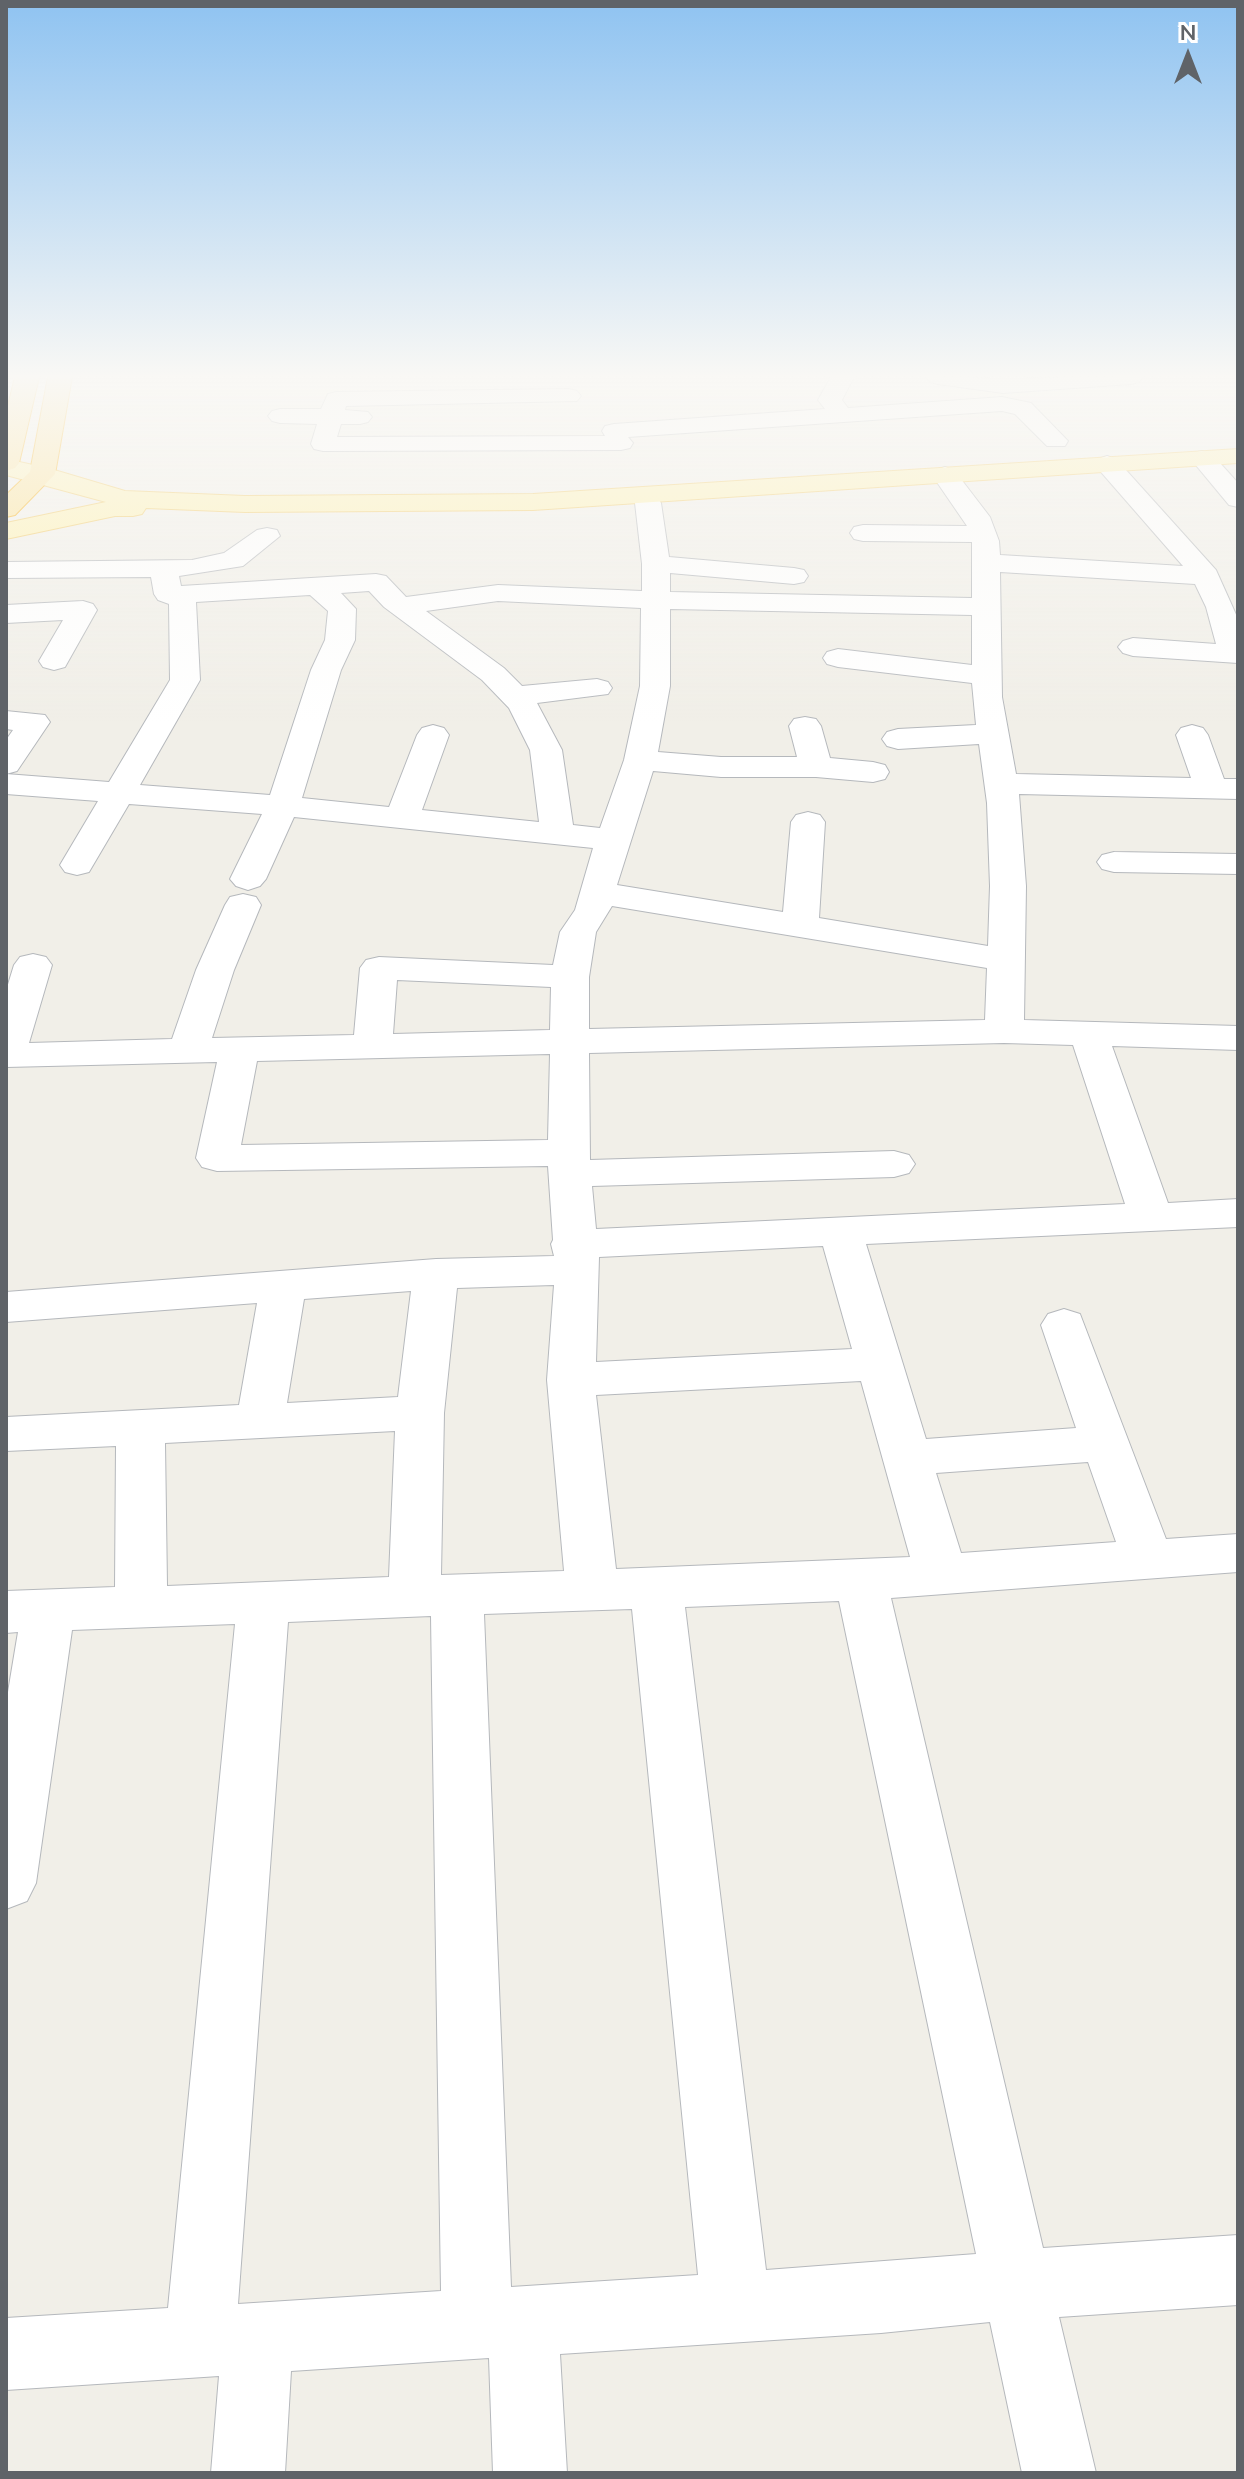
<!DOCTYPE html>
<style>
body{margin:0}
#map{position:relative;width:1244px;height:2479px;overflow:hidden;background:#f1efe8;font-family:Mulish,sans-serif}
canvas{display:block}
.frame{position:absolute;inset:0;border:8px solid #5f6368;pointer-events:none}
.north{position:absolute;left:1148px;top:16px;width:80px;height:80px;-webkit-text-stroke:6px #fff;paint-order:stroke;rotate:0deg;font-size:22px;font-weight:700;line-height:32px;text-align:center;color:#5f6368}
.north::after{content:'';display:block;margin:auto;width:28px;height:36px;background:#5f6368;clip-path:polygon(50% 0,100% 100%,50% 72%,0 100%)}
</style>
<div id="map">
<canvas width="1244" height="2479"></canvas>
<div class="frame"></div>
<div class="north">N</div>
</div>
<script>
const ctx = document.querySelector('canvas').getContext('2d');
ctx.lineJoin = 'round';
const poly = rows => new Path2D(rows.map(r => 'M' + r).join(''));
function stroke(path, color, width, dash) { ctx.strokeStyle = color; ctx.lineWidth = width; ctx.lineCap = dash ? 'butt' : 'round'; ctx.setLineDash(dash || []); ctx.stroke(path); }
function paint(path, color) { ctx.fillStyle = color; ctx.fill(path, 'evenodd'); }
const minor = poly([
 [831,377,854,377,842,400,848,408,1002,397,1031,403,1068,441,1065,446,1047,446,1015,414,1002,411,628,437,633,443,630,448,621,450,323,451,314,449,311,444,317,424,280,423,272,421,268,416,272,411,280,409,321,409,328,394,336,392,569,389,577,391,581,396,577,401,346,406,345,410,368,412,372,417,368,422,360,424,341,424,337,437,605,436,602,431,605,426,614,424,825,409,818,400,831,377],
 [926,377,1003,379,1143,377,1139,382,1131,384,1003,393,938,384,930,382,926,377],
 [1202,451,1211,453,1238,483,1238,507,1229,505,1190,458,1193,453,1202,451],
 [1107,456,1116,459,1216,570,1238,619,1238,663,1133,656,1123,653,1118,647,1123,641,1133,638,1216,644,1206,607,1195,584,1000,572,1002,697,1016,774,1191,778,1176,735,1181,728,1192,725,1203,728,1208,735,1224,779,1238,779,1238,799,1019,794,1026,886,1024,1020,1238,1026,1238,1050,1112,1046,1168,1203,1238,1199,1238,1227,866,1244,926,1439,1076,1428,1041,1325,1048,1314,1064,1309,1080,1314,1166,1539,1238,1534,1238,1572,891,1598,1043,2248,1238,2235,1238,2305,1059,2317,1096,2473,1022,2473,990,2322,881,2333,560,2354,567,2473,493,2473,489,2358,291,2371,285,2473,211,2473,219,2376,6,2390,6,2318,168,2308,235,1624,72,1630,36,1883,27,1901,6,1909,6,1704,18,1632,6,1633,6,1591,115,1587,116,1446,6,1451,6,1417,239,1405,257,1303,6,1322,6,1292,436,1259,554,1256,551,1244,553,1240,548,1166,217,1171,202,1167,196,1158,217,1062,6,1067,6,991,14,965,20,957,33,954,46,957,52,965,29,1043,172,1039,196,970,225,905,230,897,243,894,256,897,261,905,234,970,212,1038,354,1035,360,968,366,960,379,957,553,965,560,932,575,910,593,848,294,817,266,879,260,886,248,890,236,886,230,879,262,814,129,804,89,872,77,875,65,872,60,865,98,801,6,794,6,774,109,782,170,680,169,604,158,600,154,594,151,577,6,578,6,562,192,560,224,553,257,530,267,528,277,530,280,536,243,566,179,576,181,586,376,574,386,576,406,597,498,585,642,591,642,564,635,503,639,497,648,495,657,497,661,503,669,557,794,568,804,570,808,576,804,582,794,584,670,573,670,592,972,598,972,542,863,541,854,539,850,533,854,527,863,525,967,526,932,475,936,470,945,467,954,470,990,517,999,541,1000,555,1183,566,1094,464,1098,459,1107,456],
 [369,591,384,607,482,680,509,708,530,750,539,822,422,810,449,735,444,728,433,725,422,728,417,735,389,807,302,798,341,670,355,640,356,609,341,593,369,591],
 [310,595,328,611,325,640,311,670,270,795,140,785,200,680,196,602,310,595],
 [498,601,641,608,640,686,624,760,600,828,573,825,562,750,537,703,608,694,612,688,608,682,597,679,522,686,504,668,426,611,498,601],
 [670,609,972,615,972,665,838,649,827,652,823,658,827,664,838,667,972,683,976,725,898,729,887,732,882,739,887,746,898,749,979,744,987,803,990,886,988,946,819,918,825,822,820,815,808,812,796,815,791,822,783,912,617,885,653,771,721,777,816,777,873,782,885,779,889,772,885,765,873,762,830,758,821,726,816,719,805,717,794,719,789,726,797,757,721,757,658,752,670,686,670,609],
 [612,906,987,968,985,1020,589,1029,589,977,596,932,612,906],
 [397,980,551,987,550,1030,393,1034,397,980],
 [1004,1043,1073,1045,1125,1204,596,1229,592,1186,894,1177,909,1173,915,1164,909,1155,894,1151,590,1160,589,1053,1004,1043],
 [550,1054,548,1140,241,1145,257,1061,550,1054],
 [823,1246,852,1349,596,1362,599,1257,823,1246],
 [554,1285,547,1380,564,1571,441,1575,444,1413,457,1288,554,1285],
 [411,1291,398,1397,287,1403,304,1299,411,1291],
 [861,1381,910,1557,616,1569,596,1395,861,1381],
 [395,1431,389,1577,167,1586,165,1443,395,1431],
 [1088,1462,1116,1542,961,1553,936,1473,1088,1462],
 [839,1601,976,2254,766,2270,685,1607,839,1601],
 [632,1609,698,2275,511,2287,484,1614,632,1609],
 [431,1616,441,2291,238,2304,288,1622,431,1616],
 [83,601,93,604,97,610,65,667,54,670,43,667,39,661,63,620,6,623,6,605,83,601],
 [6,711,45,715,50,722,17,771,6,774,6,740,13,730,6,729,6,711],
 [1114,852,1238,854,1238,874,1114,872,1102,869,1097,862,1102,855,1114,852]
]);
const major = poly([
 [1238,449,1238,463,533,510,245,512,146,508,142,514,133,516,115,516,6,539,6,523,106,502,6,475,6,459,51,469,125,491,245,496,533,494,1238,449]
]);
const highway = poly([
 [15,377,39,377,19,463,15,468,6,471,6,414,15,377],
 [48,377,72,377,55,474,15,515,6,517,6,495,30,472,48,377]
]);
stroke(minor, '#b5b8bc', 2);
stroke(major, '#f2c960', 2);
stroke(highway, '#f9ab00', 2);
paint(minor, '#fff');
paint(major, '#fff2af');
paint(highway, '#fde293');
const sky = ctx.createLinearGradient(0, 0, 0, 724);
sky.addColorStop(0, '#8fc3f1');
sky.addColorStop(0.52, '#f9f8f5');
sky.addColorStop(1, '#f9f8f500');
ctx.fillStyle = sky;
ctx.fillRect(0, 0, 1244, 724);
</script>
